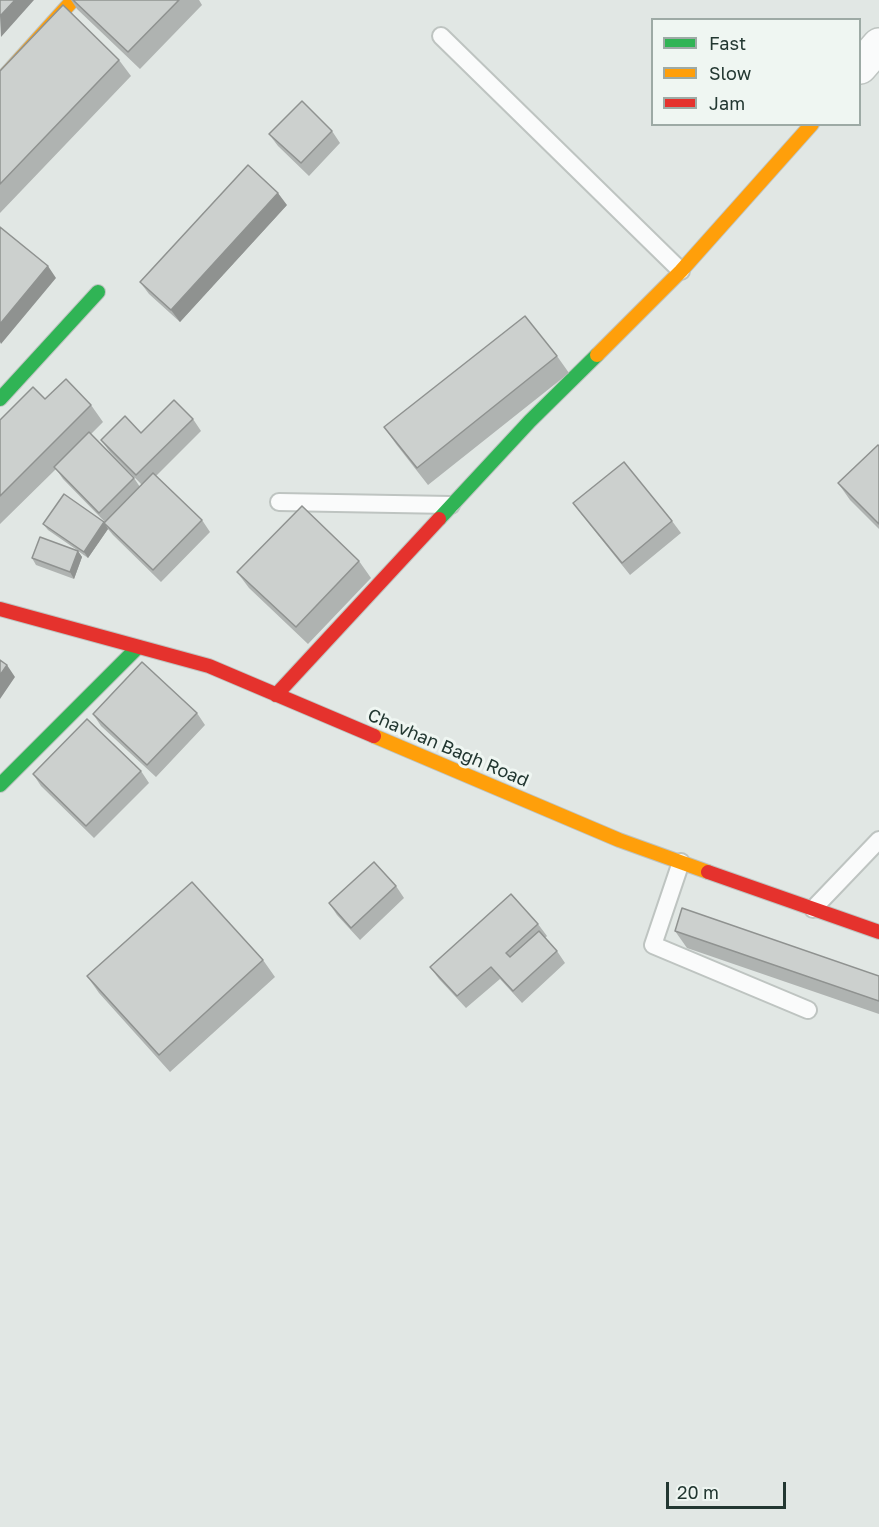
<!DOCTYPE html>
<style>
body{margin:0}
#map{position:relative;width:879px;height:1527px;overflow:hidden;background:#e1e7e4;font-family:"Golos Text",sans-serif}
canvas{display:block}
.legend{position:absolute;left:651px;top:18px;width:210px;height:108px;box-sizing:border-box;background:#eff6f2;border:2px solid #9daaa5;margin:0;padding:8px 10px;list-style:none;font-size:18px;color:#223731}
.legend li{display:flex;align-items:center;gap:12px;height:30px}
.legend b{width:30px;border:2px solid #9daaa5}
.scale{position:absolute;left:666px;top:1482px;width:120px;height:27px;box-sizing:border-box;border:3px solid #223731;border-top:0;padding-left:8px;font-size:18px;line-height:21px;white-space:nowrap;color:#223731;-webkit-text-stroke:4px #eff6f2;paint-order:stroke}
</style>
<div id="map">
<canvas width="879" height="1527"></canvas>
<ul class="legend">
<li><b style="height:8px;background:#30b455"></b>Fast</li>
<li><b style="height:8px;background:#ff9f0a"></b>Slow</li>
<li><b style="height:8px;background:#e5322d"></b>Jam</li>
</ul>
<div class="scale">20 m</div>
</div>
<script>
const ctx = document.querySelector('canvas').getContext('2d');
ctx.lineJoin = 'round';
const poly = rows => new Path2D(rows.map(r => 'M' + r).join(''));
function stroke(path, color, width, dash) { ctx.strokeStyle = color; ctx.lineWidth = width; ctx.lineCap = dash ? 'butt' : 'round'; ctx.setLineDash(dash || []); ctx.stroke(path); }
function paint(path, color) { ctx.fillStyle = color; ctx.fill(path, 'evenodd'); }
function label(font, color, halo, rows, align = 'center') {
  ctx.font = font + ' "Golos Text",sans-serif'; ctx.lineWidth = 6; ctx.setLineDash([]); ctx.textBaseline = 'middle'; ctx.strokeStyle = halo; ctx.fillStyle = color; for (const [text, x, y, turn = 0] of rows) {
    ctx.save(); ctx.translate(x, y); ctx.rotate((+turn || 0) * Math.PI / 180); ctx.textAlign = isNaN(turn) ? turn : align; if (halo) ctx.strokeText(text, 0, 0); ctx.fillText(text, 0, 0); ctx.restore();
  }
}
const lane = poly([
 [441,36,681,271],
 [279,502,451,505],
 [681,862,653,945,808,1010],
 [813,909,879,840]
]);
const street = poly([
 [860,67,879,45]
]);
const fast = poly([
 [0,399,98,292],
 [439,519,530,421,597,355],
 [0,785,138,647]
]);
const slow = poly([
 [0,81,73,0],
 [597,355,681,271,812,124],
 [374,736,619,840,708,872]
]);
const jam = poly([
 [0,609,209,666,374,736],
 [276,695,439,519],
 [708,872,879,932]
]);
stroke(lane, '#bec4c1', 20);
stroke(street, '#bec4c1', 36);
stroke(fast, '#bec4c1', 16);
stroke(slow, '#bec4c1', 16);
stroke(jam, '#bec4c1', 16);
stroke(lane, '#fafbfb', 16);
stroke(street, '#fafbfb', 33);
stroke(fast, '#30b455', 14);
stroke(slow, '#ff9f0a', 14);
stroke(jam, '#e5322d', 14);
paint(poly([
 [71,0,199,0,202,5,140,69,77,9],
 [119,60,131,76,0,213,0,71],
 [332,131,340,143,309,176,278,146,269,134],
 [287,205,180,322,149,294,140,282],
 [557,356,569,373,428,485,396,444,384,427],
 [45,399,91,405,103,422,91,434,134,478,140,487,142,485,110,452,101,440,141,433,193,419,201,431,156,476,202,520,210,532,161,582,113,535,108,529,88,558,78,551,82,557,74,579,36,565,32,558,77,550,48,530,43,524,105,522,63,479,56,469,0,524,0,420],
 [879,446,879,529,850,500,838,483],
 [573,503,672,521,681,533,630,575,582,515],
 [359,561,371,578,308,644,249,588,237,572],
 [197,713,205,725,156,777,101,726,93,714],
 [141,771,149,783,94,838,41,786,33,774],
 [396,886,404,898,360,940,337,915,329,903],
 [538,924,547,936,545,938,557,951,565,963,522,1003,500,979,466,1008,439,979,430,967],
 [675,931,879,976,879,1014,687,948],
 [263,960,275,977,170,1072,99,993,87,976]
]), '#afb3b1');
paint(poly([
 [15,0,34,0,1,37,0,16],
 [278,193,287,205,180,322,171,310],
 [48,266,56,278,1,344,0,342,0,324],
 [104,522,108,529,88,558,84,552],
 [78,551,82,557,74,579,70,572],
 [7,665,15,677,0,699,0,675]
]), '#8f9290');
const building = poly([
 [0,0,15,0,0,16,0,0],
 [73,0,179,0,128,52,73,0],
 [63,5,119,60,0,184,0,71,63,5],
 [302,101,332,131,301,163,269,134,302,101],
 [248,165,278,193,171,310,140,282,248,165],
 [0,227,48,266,0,324,0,227],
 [525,316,557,356,417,468,384,427,525,316],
 [66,379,91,405,0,496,0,420,33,387,45,399,66,379],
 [174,400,193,419,136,475,101,440,125,416,141,433,174,400],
 [89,432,134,478,99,513,54,467,89,432],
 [878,445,879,446,879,524,838,483,878,445],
 [624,462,672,521,622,563,573,503,624,462],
 [153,473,202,520,153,570,104,523,153,473],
 [64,494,104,522,84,552,43,524,64,494],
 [302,506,359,561,296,627,237,572,302,506],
 [40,537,78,551,70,572,32,558,40,537],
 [0,660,7,665,0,675,0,660],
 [142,662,197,713,147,765,93,714,142,662],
 [87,719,141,771,86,826,33,774,87,719],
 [374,862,396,886,351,928,329,903,374,862],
 [192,882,263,960,159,1055,87,976,192,882],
 [511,894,538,924,506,953,510,957,539,931,557,951,513,991,491,967,457,996,430,967,511,894],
 [682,908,879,976,879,1001,675,931,682,908]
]);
paint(building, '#ccd0ce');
stroke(building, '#8f9290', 1.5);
label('18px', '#223731', '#eff6f2', [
 ["Chavhan Bagh Road",448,748,23]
]);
</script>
